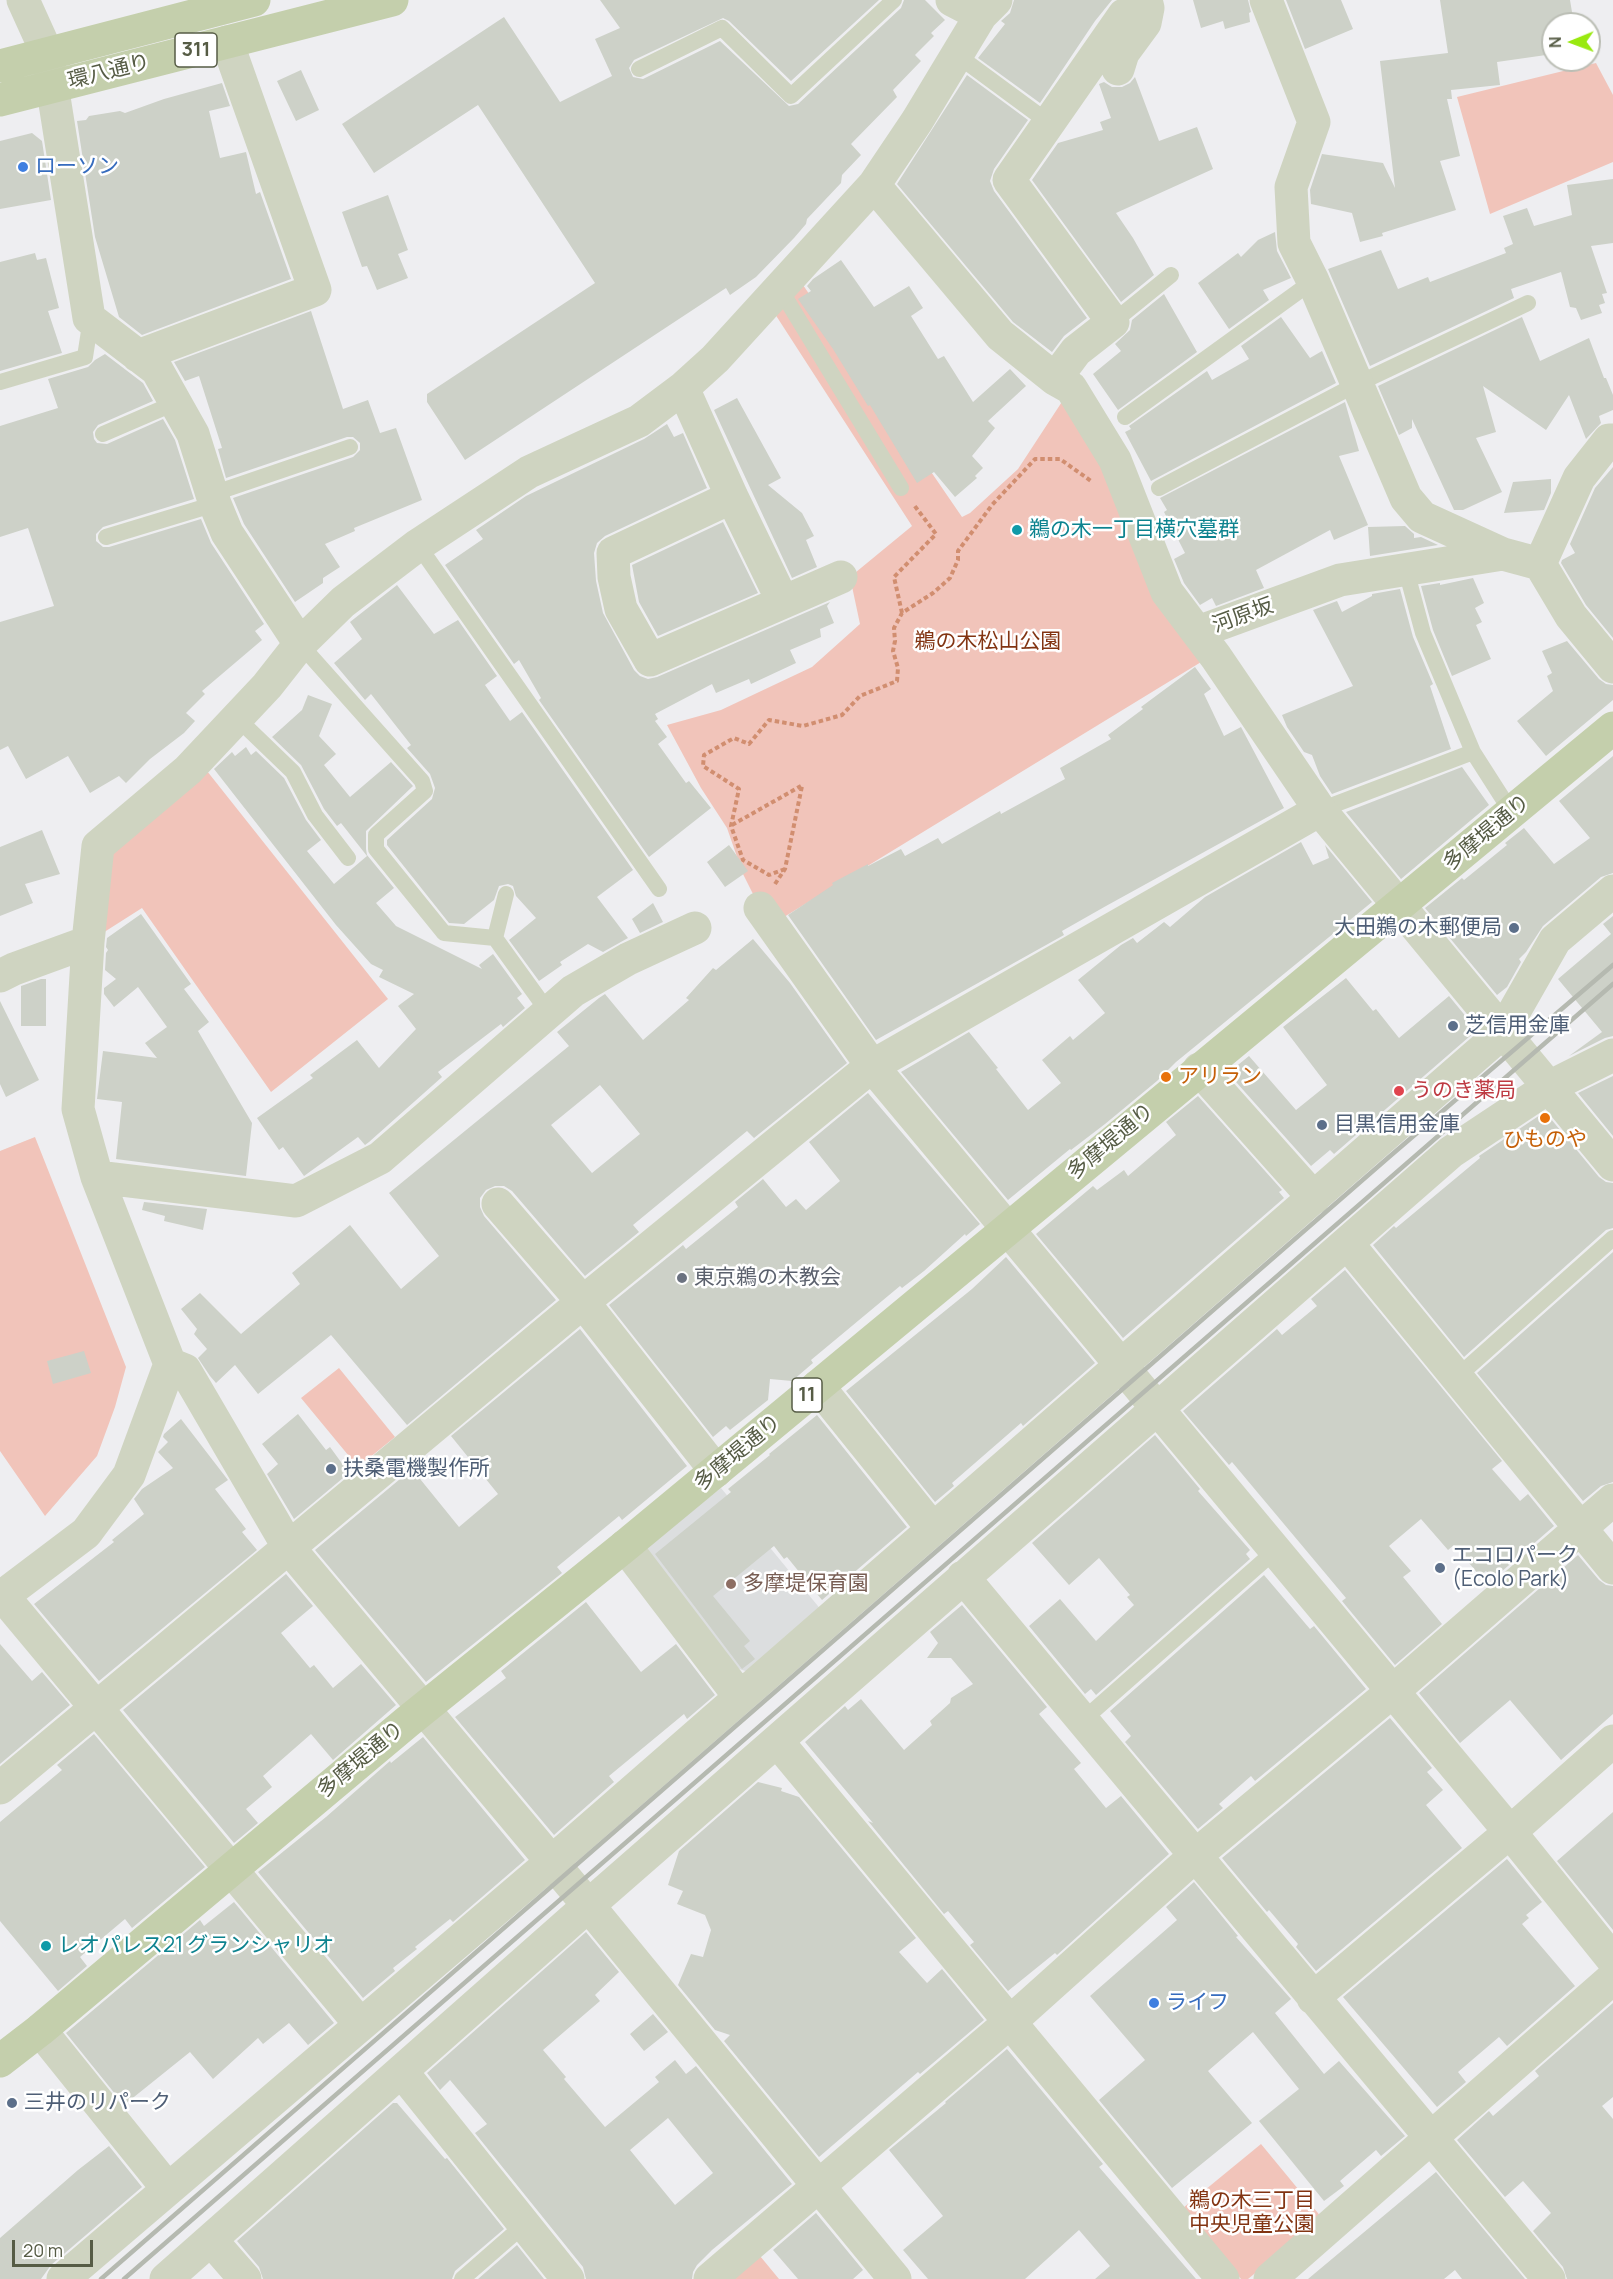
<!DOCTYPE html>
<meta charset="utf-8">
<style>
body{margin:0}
#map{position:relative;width:1613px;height:2279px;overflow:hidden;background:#eeeef1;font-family:Manrope,sans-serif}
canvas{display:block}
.north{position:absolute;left:1541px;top:12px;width:60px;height:60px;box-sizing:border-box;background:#fff;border:2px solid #bbbeb5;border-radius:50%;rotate:269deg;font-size:16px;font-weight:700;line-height:24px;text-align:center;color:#565c45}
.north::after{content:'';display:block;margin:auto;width:21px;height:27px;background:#99e910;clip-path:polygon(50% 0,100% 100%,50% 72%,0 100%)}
.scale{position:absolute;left:12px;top:2240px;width:81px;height:27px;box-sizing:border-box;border:3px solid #565c45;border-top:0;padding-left:8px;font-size:18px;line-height:21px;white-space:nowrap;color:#565c45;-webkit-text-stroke:4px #fff;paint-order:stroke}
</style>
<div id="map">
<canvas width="1613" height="2279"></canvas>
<div class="north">N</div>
<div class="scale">20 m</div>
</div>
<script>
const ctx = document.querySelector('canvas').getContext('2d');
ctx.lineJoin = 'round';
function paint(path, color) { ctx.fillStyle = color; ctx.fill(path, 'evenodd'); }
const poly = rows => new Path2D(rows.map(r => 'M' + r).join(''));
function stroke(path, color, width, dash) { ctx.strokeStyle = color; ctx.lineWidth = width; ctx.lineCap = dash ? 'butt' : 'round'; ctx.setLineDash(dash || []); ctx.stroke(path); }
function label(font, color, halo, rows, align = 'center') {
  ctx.font = font + ' Manrope,"Noto Sans JP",sans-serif'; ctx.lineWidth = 5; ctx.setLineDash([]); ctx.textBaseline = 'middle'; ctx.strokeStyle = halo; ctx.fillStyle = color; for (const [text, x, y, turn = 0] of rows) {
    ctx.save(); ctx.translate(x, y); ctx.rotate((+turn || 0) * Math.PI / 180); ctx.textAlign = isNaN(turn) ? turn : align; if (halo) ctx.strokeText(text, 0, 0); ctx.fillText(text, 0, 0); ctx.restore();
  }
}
paint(poly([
 [721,1488,822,1611,751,1673,728,1665,641,1549]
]), '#dcdedf');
paint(poly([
 [1596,63,1613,95,1613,162,1490,214,1457,97],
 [803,285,962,517,970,513,1018,469,1071,388,1206,659,766,928,760,908,743,874,727,828,701,788,667,725,721,710,812,667,860,624,850,577,912,526,775,314],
 [207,771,388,999,271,1092,142,908,98,936,103,854],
 [35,1137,126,1367,115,1407,97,1456,45,1516,0,1451,0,1151],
 [339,1368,395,1437,358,1467,301,1398],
 [1261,2144,1322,2218,1248,2279,1241,2279,1183,2208],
 [760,2256,779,2279,733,2279]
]), '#f1c4ba');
paint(poly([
 [600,0,879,0,791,81,729,21,723,18,634,60,629,68,633,77,643,79,720,41,789,106,798,104,901,8,904,0,925,0,945,20,931,33,934,36,915,55,921,61,893,90,897,97,851,144,861,155,842,175,841,183,807,219,806,224,794,238,756,277,730,295,726,288,465,460,427,402,427,394,595,283,478,105,374,173,342,124,504,17,560,102,612,76,595,39,620,28],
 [1014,0,1112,0,1095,21,1040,103,978,58,1005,24,1001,21,1010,13],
 [1193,0,1248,0,1251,12,1249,13,1250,22,1225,29,1223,21,1201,28],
 [1286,0,1341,0,1353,29,1305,49],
 [1440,0,1570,0,1574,24,1553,24,1553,54,1497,62,1500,85,1451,90,1452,99,1447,99,1460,156,1440,161,1456,210,1382,233,1383,236,1360,242,1352,213,1311,204,1310,190,1322,154,1383,163,1395,188,1380,61,1448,53],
 [301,70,319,110,296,121,277,81],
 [967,75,1028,120,994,169,990,181,994,191,1087,318,1064,336,1052,352,1013,322,897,184],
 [1135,77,1159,141,1197,127,1213,169,1116,213,1133,238,1154,275,1121,302,1032,180,1058,143,1103,130,1100,122,1111,118,1099,84,1104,82,1112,87,1122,87,1130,83],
 [222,83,230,106,209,111,220,158,246,152,256,194,260,192,291,279,142,335,119,317,95,237,77,121,86,120,89,116,120,111,125,113,164,99],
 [32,133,42,141,51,200,0,209,0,141],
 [1613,179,1613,243,1591,246,1607,293,1602,294,1605,303,1599,305,1602,313,1581,320,1576,308,1570,307,1561,272,1511,289,1514,298,1370,366,1328,269,1381,250,1398,289,1428,277,1430,282,1506,253,1504,248,1513,244,1503,216,1527,208,1534,226,1572,215,1567,185],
 [388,195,408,250,398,254,408,278,377,290,367,266,362,267,342,212],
 [1275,232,1277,251,1291,278,1263,290,1269,300,1229,329,1198,283,1238,253,1241,257,1258,240],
 [35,253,37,260,46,258,59,308,48,311,62,353,0,371,0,262],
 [841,260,874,307,909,286,923,308,911,316,938,359,944,356,973,402,1010,369,1026,386,988,421,995,428,972,456,983,468,975,476,977,478,955,497,934,472,917,483,870,405,868,406,833,349,798,299,811,291,807,286,813,279],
 [1164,294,1197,352,1118,410,1093,374,1121,351,1115,344,1130,330,1132,320],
 [311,311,343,409,368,400,380,433,396,428,422,500,354,528,355,531,325,544,340,567,323,578,323,583,295,602,244,524,233,498,353,457,360,450,360,443,353,437,347,437,226,478,218,449,222,448,199,376,185,381,174,362],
 [1281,317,1310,358,1322,351,1336,383,1151,481,1125,432,1131,429,1129,426,1207,371,1212,380,1249,359,1241,346],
 [1522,317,1540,361,1589,338,1604,378,1606,378,1613,395,1613,410,1599,416,1601,423,1586,439,1569,395,1546,430,1483,386,1496,432,1476,438,1502,492,1463,510,1454,510,1412,419,1412,428,1399,435,1378,386],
 [105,354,143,383,153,401,98,425,93,432,94,439,97,443,107,444,163,419,175,440,194,499,103,527,96,534,96,541,103,547,109,547,201,519,211,543,264,624,255,631,262,640,202,691,205,694,186,713,195,721,184,733,150,759,126,783,119,776,90,793,68,756,26,779,8,746,0,750,0,622,54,606,28,528,0,537,0,426,58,408,48,379,88,367,95,360],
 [737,398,781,478,768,485,802,513,814,536,806,540,817,567,792,578,714,410],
 [1345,402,1359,451,1339,456,1368,525,1334,540,1330,530,1256,570,1264,588,1216,606,1212,598,1200,605,1184,583,1174,559,1185,553,1164,512,1167,510,1160,498],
 [667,424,674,437,683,433,707,488,605,536,597,543,594,553,596,581,603,613,634,670,640,676,648,679,657,677,830,602,827,606,834,623,820,629,821,637,790,650,796,663,751,684,749,679,716,693,712,684,655,714,658,719,655,721,667,737,658,744,686,783,689,781,711,808,649,857,539,700,541,698,519,660,514,664,445,565,483,539,476,530,526,496,644,439],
 [1613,467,1613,638,1586,605,1561,563,1562,560,1575,553,1570,544,1595,488],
 [1551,479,1551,493,1544,510,1504,513,1513,482],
 [723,522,758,593,658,636,639,602,632,565],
 [1405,526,1414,534,1414,538,1421,537,1438,545,1370,556,1368,527],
 [1473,578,1484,603,1475,608,1482,622,1476,625,1491,659,1452,676,1433,630,1421,586,1440,583,1440,585],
 [397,585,434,634,458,620,497,676,485,685,510,721,522,712,633,870,597,897,628,938,603,952,588,944,560,962,562,965,539,981,509,940,536,918,516,896,513,886,508,884,499,886,494,900,464,924,449,923,387,845,387,840,432,799,435,788,430,774,407,748,411,745,371,694,365,700,334,663,362,639,350,622],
 [1400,589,1413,637,1433,684,1430,686,1451,749,1332,794,1320,776,1312,755,1304,752,1287,727,1282,715,1353,686,1313,610,1337,601,1342,612,1372,596,1372,594],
 [1567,641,1599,679,1606,684,1613,685,1613,700,1546,756,1517,721,1553,691,1547,676,1552,673,1542,651],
 [1195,667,1211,689,1204,694,1224,736,1241,727,1284,808,1106,906,1062,931,1064,935,876,1040,788,915,833,885,832,883,868,864,868,866,901,849,905,856,938,838,942,844,1000,811,1001,814,1065,779,1060,768,1111,739,1108,735,1143,709,1141,707],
 [308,695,332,704,319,736,336,754,324,765,350,797,391,762,413,786,366,831,366,849,367,855,394,888,376,903,396,926,482,969,479,965,493,954,522,994,517,998,525,1008,503,1027,501,1024,438,1072,442,1077,369,1142,365,1145,358,1137,304,1176,283,1147,279,1150,257,1118,313,1078,310,1075,357,1040,379,1068,416,1029,398,1006,414,994,379,977,383,970,371,964,336,925,214,769,232,752,235,756,246,747,251,755,256,751,284,778,306,820,321,840,307,851,334,884,367,856,341,823,337,826,324,809,301,765,272,737,302,710],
 [1613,756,1613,873,1601,877,1543,926,1526,952,1519,959,1521,962,1507,987,1497,995,1425,908,1462,878,1464,880,1507,845,1505,843,1524,828,1554,864,1590,838,1559,801],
 [1462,767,1489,805,1401,879,1346,812],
 [42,830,60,874,25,884,33,903,0,916,0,847],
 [1301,842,1313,865,1329,858,1325,845,1372,902,1176,1062,1157,1081,1105,1124,1071,1150,1070,1149,1008,1200,901,1072,969,1032,998,1068,996,1069,1028,1110,1061,1083,1042,1060,1070,1036,1073,1040,1105,1013,1078,980,1121,945,1133,938,1137,943,1164,922,1170,927,1205,897],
 [729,845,748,871,725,887,707,862],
 [653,903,663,922,640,933,632,919],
 [141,914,191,984,184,989,209,1022,198,1031,252,1123,246,1176,116,1159,122,1102,97,1099,103,1051,157,1058,145,1043,167,1027,138,987,114,1007,104,994,104,988,116,979,105,970,106,953,108,950,106,947,107,938],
 [1613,916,1613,1036,1605,1038,1569,1056,1602,1032,1558,979,1611,934,1603,924],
 [753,939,790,983,847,1063,754,1138,747,1131,633,1225,639,1232,585,1276,512,1191,504,1186,495,1186,486,1190,480,1198,480,1207,484,1216,556,1300,407,1425,331,1335,258,1394,235,1365,216,1383,210,1376,198,1358,207,1349,194,1334,197,1329,181,1309,200,1293,241,1334,300,1284,292,1273,350,1225,401,1289,439,1256,389,1193,569,1046,557,1032,599,998,605,994,643,1040,689,1000,686,998,713,968,716,970],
 [600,1085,640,1134,592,1173,551,1125],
 [1346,978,1373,1011,1376,1009,1399,1038,1449,996,1477,1030,1334,1154,1330,1150,1311,1166,1228,1073,1249,1056,1296,1110,1327,1085,1283,1027],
 [41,979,46,979,46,1026,21,1026,21,986],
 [0,1001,39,1080,6,1097,0,1084],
 [1613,1076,1613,1136,1578,1093],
 [868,1093,980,1224,966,1236,965,1234,924,1271,902,1288,900,1286,811,1360,813,1363,792,1381,770,1379,768,1400,730,1430,726,1426,713,1437,609,1305,683,1245,686,1249,738,1207,735,1202,763,1179,786,1207,796,1199,806,1210,840,1181,809,1142],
 [1198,1096,1282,1190,1279,1192,1284,1198,1123,1338,1036,1234,1093,1186,1097,1190,1124,1170,1128,1176,1176,1135,1166,1122],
 [1543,1113,1546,1113,1599,1177,1606,1182,1613,1183,1613,1228,1606,1230,1464,1357,1373,1245,1394,1226,1396,1228,1480,1158,1479,1156],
 [144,1202,207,1209,203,1230,164,1221,165,1216,142,1210],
 [1613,1252,1613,1482,1601,1486,1583,1501,1477,1373],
 [1006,1257,1095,1363,1023,1426,1021,1423,952,1483,954,1486,935,1502,846,1391,972,1289],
 [1345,1270,1502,1461,1492,1469,1520,1501,1528,1494,1554,1526,1493,1579,1486,1571,1480,1576,1454,1545,1448,1550,1421,1519,1389,1546,1411,1571,1403,1577,1442,1624,1395,1665,1342,1601,1346,1598,1232,1462,1229,1465,1183,1411,1277,1329,1282,1335,1317,1306,1311,1299],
 [580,1329,687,1466,622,1520,619,1516,557,1567,562,1573,426,1682,315,1550,412,1469,459,1527,498,1494,451,1436],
 [84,1351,91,1373,53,1384,47,1361],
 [298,1414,326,1450,330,1447,349,1473,294,1519,267,1474,278,1464,262,1444],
 [817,1415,907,1527,822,1600,787,1557,784,1559,774,1546,713,1596,750,1641,744,1646,755,1659,742,1669,655,1554,731,1492,728,1489,770,1455,769,1454],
 [181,1419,228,1480,215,1489,246,1529,242,1532,257,1550,99,1681,34,1604,114,1542,112,1540,144,1514,134,1499,142,1489,173,1468,158,1452,168,1442,163,1437,164,1434],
 [1155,1435,1200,1489,1198,1491,1250,1550,1246,1554,1250,1559,1096,1695,1091,1689,1085,1694,1029,1626,1060,1599,1096,1641,1134,1605,1127,1597,1130,1595,1099,1558,1069,1585,1032,1543],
 [1578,1555,1599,1580,1606,1585,1613,1586,1613,1714,1561,1760,1510,1700,1460,1743,1419,1693],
 [286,1574,313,1606,281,1633,310,1668,314,1665,333,1688,361,1664,396,1705,333,1760,311,1734,263,1776,272,1787,246,1809,258,1823,234,1843,123,1710],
 [1264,1575,1310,1629,1314,1626,1366,1689,1255,1781,1251,1776,1219,1804,1223,1808,1198,1829,1125,1742,1131,1736,1110,1711],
 [586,1602,641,1672,676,1644,715,1695,687,1719,684,1714,609,1776,614,1782,554,1835,455,1717,506,1678,501,1671],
 [962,1605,1047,1707,1039,1714,1081,1763,1074,1769,1106,1808,1121,1796,1169,1854,1057,1955,1055,1953,1008,1991,970,1945,974,1942,948,1911,944,1914,868,1821,873,1823,805,1742,845,1706,848,1710,861,1699,904,1750,932,1725,930,1721,950,1703,951,1698,973,1684,951,1658,927,1658,938,1643,930,1632],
 [0,1644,32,1681,42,1672,70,1705,0,1764],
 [1390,1718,1432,1768,1427,1772,1443,1790,1426,1805,1462,1848,1316,1971,1296,1947,1298,1944,1269,1910,1267,1912,1222,1858],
 [94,1734,205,1867,132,1928,125,1919,80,1957,87,1966,58,1991,0,1921,0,1822,62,1770,57,1765],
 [423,1737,525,1860,453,1922,450,1919,415,1947,417,1949,393,1968,395,1971,363,1998,258,1872,326,1817,390,1761,391,1763],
 [758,1782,782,1788,781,1791,799,1797,916,1938,899,1952,927,1983,942,1969,984,2020,920,2074,918,2072,819,2157,724,2041,730,2035,715,2030,678,1985,691,1954,703,1957,711,1930,705,1915,677,1904,683,1891,668,1885,679,1851],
 [1613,1812,1613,1930,1557,1861],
 [1507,1859,1542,1902,1526,1915,1529,1918,1522,1924,1575,1986,1507,2046,1499,2037,1458,2072,1466,2082,1437,2107,1343,1997],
 [1194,1882,1238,1936,1236,1937,1291,1999,1275,2013,1324,2074,1339,2061,1405,2136,1381,2156,1376,2150,1340,2181,1344,2186,1324,2201,1259,2121,1299,2089,1253,2032,1208,2071,1252,2123,1172,2188,1099,2100,1145,2060,1090,1996,1177,1920,1166,1907],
 [234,1902,334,2023,308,2045,289,2023,263,2044,258,2038,213,2079,190,2052,124,2105,66,2033,200,1920,204,1926],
 [586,1932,619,1972,595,1995,600,2001,543,2050,566,2077,564,2079,605,2127,659,2082,655,2077,675,2060,686,2074,696,2066,792,2184,712,2250,697,2265,693,2272,692,2279,586,2279,583,2267,475,2133,487,2124,450,2080,440,2090,427,2073],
 [668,2118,713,2173,675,2205,630,2150],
 [1613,2003,1613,2097,1602,2106,1613,2119,1613,2279,1567,2279,1563,2267,1533,2231,1551,2213,1523,2181,1505,2197,1457,2140,1489,2111,1493,2116,1539,2076,1535,2071],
 [653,2014,668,2032,644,2051,630,2034],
 [1007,2049,1103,2164,1099,2167,1196,2279,1095,2279,1110,2266,1079,2230,1025,2279,928,2279,903,2250,943,2216,889,2150,946,2103,945,2102],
 [393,2103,397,2103,445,2159,447,2158,504,2229,455,2271,452,2279,263,2279,259,2267,237,2241],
 [109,2146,142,2187,51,2265,41,2279,0,2279,0,2238,78,2170],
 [1436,2172,1525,2279,1462,2279,1455,2270,1444,2279,1308,2279],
 [816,2213,863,2270,853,2279,798,2279,773,2250],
 [517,2245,544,2279,478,2279]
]), '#cdd1c8');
stroke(poly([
 [902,613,894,577,936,534,914,505],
 [732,825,801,786],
 [785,869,769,875,743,860,731,826,739,789,703,766,704,755,734,738,749,744,769,720,803,726,842,715,860,696,897,681,898,668,893,651,895,641,894,628,902,613,933,593,950,578,958,560,958,551,992,505,1035,459,1060,459,1091,481],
 [775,884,785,869,802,786]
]), '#d18e70', 4, [4.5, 3]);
stroke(poly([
 [957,55,1048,122],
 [639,69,722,28,791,96,894,0],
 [780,289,901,488],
 [1113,322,1171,275],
 [0,382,85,357,89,331,95,322],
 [1125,417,1313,281],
 [103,434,175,403],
 [1159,488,1357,384,1528,303],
 [212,494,350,447],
 [106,537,215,504],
 [418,545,659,889],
 [1406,570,1423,633,1473,752,1512,813],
 [300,644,422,781,425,791,376,835,376,849,444,933,495,938,549,1013],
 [237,718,293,772,315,815,348,858],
 [1320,810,1473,752],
 [495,938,506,894],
 [1457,1377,1613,1238],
 [1083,1720,1276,1550],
 [462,2279,525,2224]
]), '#cfd4c1', 16);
stroke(poly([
 [23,0,47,53,89,318,157,370,193,434,215,504,227,533,300,644],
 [952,0,981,15],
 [1266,0,1314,122,1291,187,1294,243,1313,281,1406,498,1422,517,1503,554],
 [1118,69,1123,53,1145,23,1148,8,1146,0],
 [874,185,1000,335,1055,379,1071,388,1115,460,1167,592,1216,657,1320,810,1613,1165],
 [138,356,315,290,227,42],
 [1055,379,1076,351,1113,322,1009,180,1124,15],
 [683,388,732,497,783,602],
 [732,497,613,553,614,577,621,609,650,660,841,577],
 [1540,564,1579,478,1609,440,1613,440],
 [1198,632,1340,580,1503,554,1540,564,1571,616,1613,667],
 [760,908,872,1066,1510,1832,1613,1960],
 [0,976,14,969,88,942],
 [1199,1069,1314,1198],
 [97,1177,296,1201,380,1158,573,991,628,959,695,928],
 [498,1204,583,1302,716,1471],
 [1347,1243,1613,1568],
 [170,1364,185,1370,289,1548,588,1905,895,2279],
 [818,1386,933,1529],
 [625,1546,740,1697],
 [963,1577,1549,2279],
 [3,1596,360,2024],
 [0,1598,86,1533,129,1475,170,1364,97,1177,78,1109,88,942,98,846,188,770,267,686,300,644,343,602,418,545,529,472,639,421,683,388,715,359,874,185,917,121,981,15,996,0],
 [777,1741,1223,2279],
 [0,1788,583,1302,872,1066,1320,810],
 [1313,1998,1510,1832,1613,1741],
 [40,2030,168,2189],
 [402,2072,568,2279],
 [211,2240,245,2279],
 [63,2279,541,1871,1502,1033,1555,940,1613,891],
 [166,2279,597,1898,1451,1152,1549,1087,1613,1055],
 [710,2279,1010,2022,1196,1855,1393,1691,1613,1500],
 [1270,2279,1613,1978]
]), '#cfd4c1', 33);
stroke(poly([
 [0,66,254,0],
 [0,100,392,0],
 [0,2061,40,2030,407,1722,625,1546,1613,728]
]), '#c4cfac', 33);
stroke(poly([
 [101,2279,1389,1157,1613,965],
 [124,2279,1613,984]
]), '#b5b9b0', 4.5);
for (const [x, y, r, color] of [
 [23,167,6,"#3f7fe0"],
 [1017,530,6,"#0f9aa8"],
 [1514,928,6,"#5c6f8a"],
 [1453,1026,6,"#5c6f8a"],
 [1166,1077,6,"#e8710a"],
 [1399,1091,6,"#e0444e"],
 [1545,1118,6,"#e8710a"],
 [1322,1125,6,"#5c6f8a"],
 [682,1278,6,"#6b7280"],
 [331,1469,6,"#5c6f8a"],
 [1440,1568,6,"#5c6f8a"],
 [731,1584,6,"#8d6e63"],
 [46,1946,6,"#0f9aa8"],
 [1154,2003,6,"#3f7fe0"],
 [12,2103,6,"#5c6f8a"]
]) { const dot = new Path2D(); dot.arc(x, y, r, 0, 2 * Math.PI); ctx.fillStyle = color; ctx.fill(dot); stroke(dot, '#fff', 2); }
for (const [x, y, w] of [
 [196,50,42],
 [807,1395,30]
]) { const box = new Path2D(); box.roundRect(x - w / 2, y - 17, w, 34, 4.5); ctx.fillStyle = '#fff'; ctx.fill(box); stroke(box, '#565c45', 1.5); }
label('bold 20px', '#565c45', null, [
 ["311",196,50],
 ["11",807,1395]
]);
label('21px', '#565c45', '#fff', [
 ["環八通り",109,72,-14],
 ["河原坂",1243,616,-20],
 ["多摩堤通り",1487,833,-40],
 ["多摩堤通り",1111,1142,-40],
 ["多摩堤通り",738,1453,-40],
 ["多摩堤通り",361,1760,-40]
]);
label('21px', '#366cbe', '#fff', [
 ["ローソン",35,167],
 ["ライフ",1166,2003]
], 'left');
label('21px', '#0d838f', '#fff', [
 ["鵜の木一丁目横穴墓群",1029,530],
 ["レオパレス21 グランシャリオ",58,1946]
], 'left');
label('21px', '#823412', '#fff', [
 ["鵜の木松山公園",988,642],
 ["鵜の木三丁目",1252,2201],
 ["中央児童公園",1252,2225]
]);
label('21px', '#4e5e75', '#fff', [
 ["大田鵜の木郵便局",1502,928,"right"],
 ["芝信用金庫",1465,1026],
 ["目黒信用金庫",1334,1125],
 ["扶桑電機製作所",343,1469],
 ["エコロパーク",1452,1556],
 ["(Ecolo Park)",1452,1580],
 ["三井のリパーク",24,2103]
], 'left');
label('21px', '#c56008', '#fff', [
 ["アリラン",1178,1077],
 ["ひものや",1545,1140,"center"]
], 'left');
label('21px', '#be3a42', '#fff', [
 ["うのき薬局",1411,1091]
], 'left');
label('21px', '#5b616d', '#fff', [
 ["東京鵜の木教会",694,1278]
], 'left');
label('21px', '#785e54', '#fff', [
 ["多摩堤保育園",743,1584]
], 'left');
</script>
